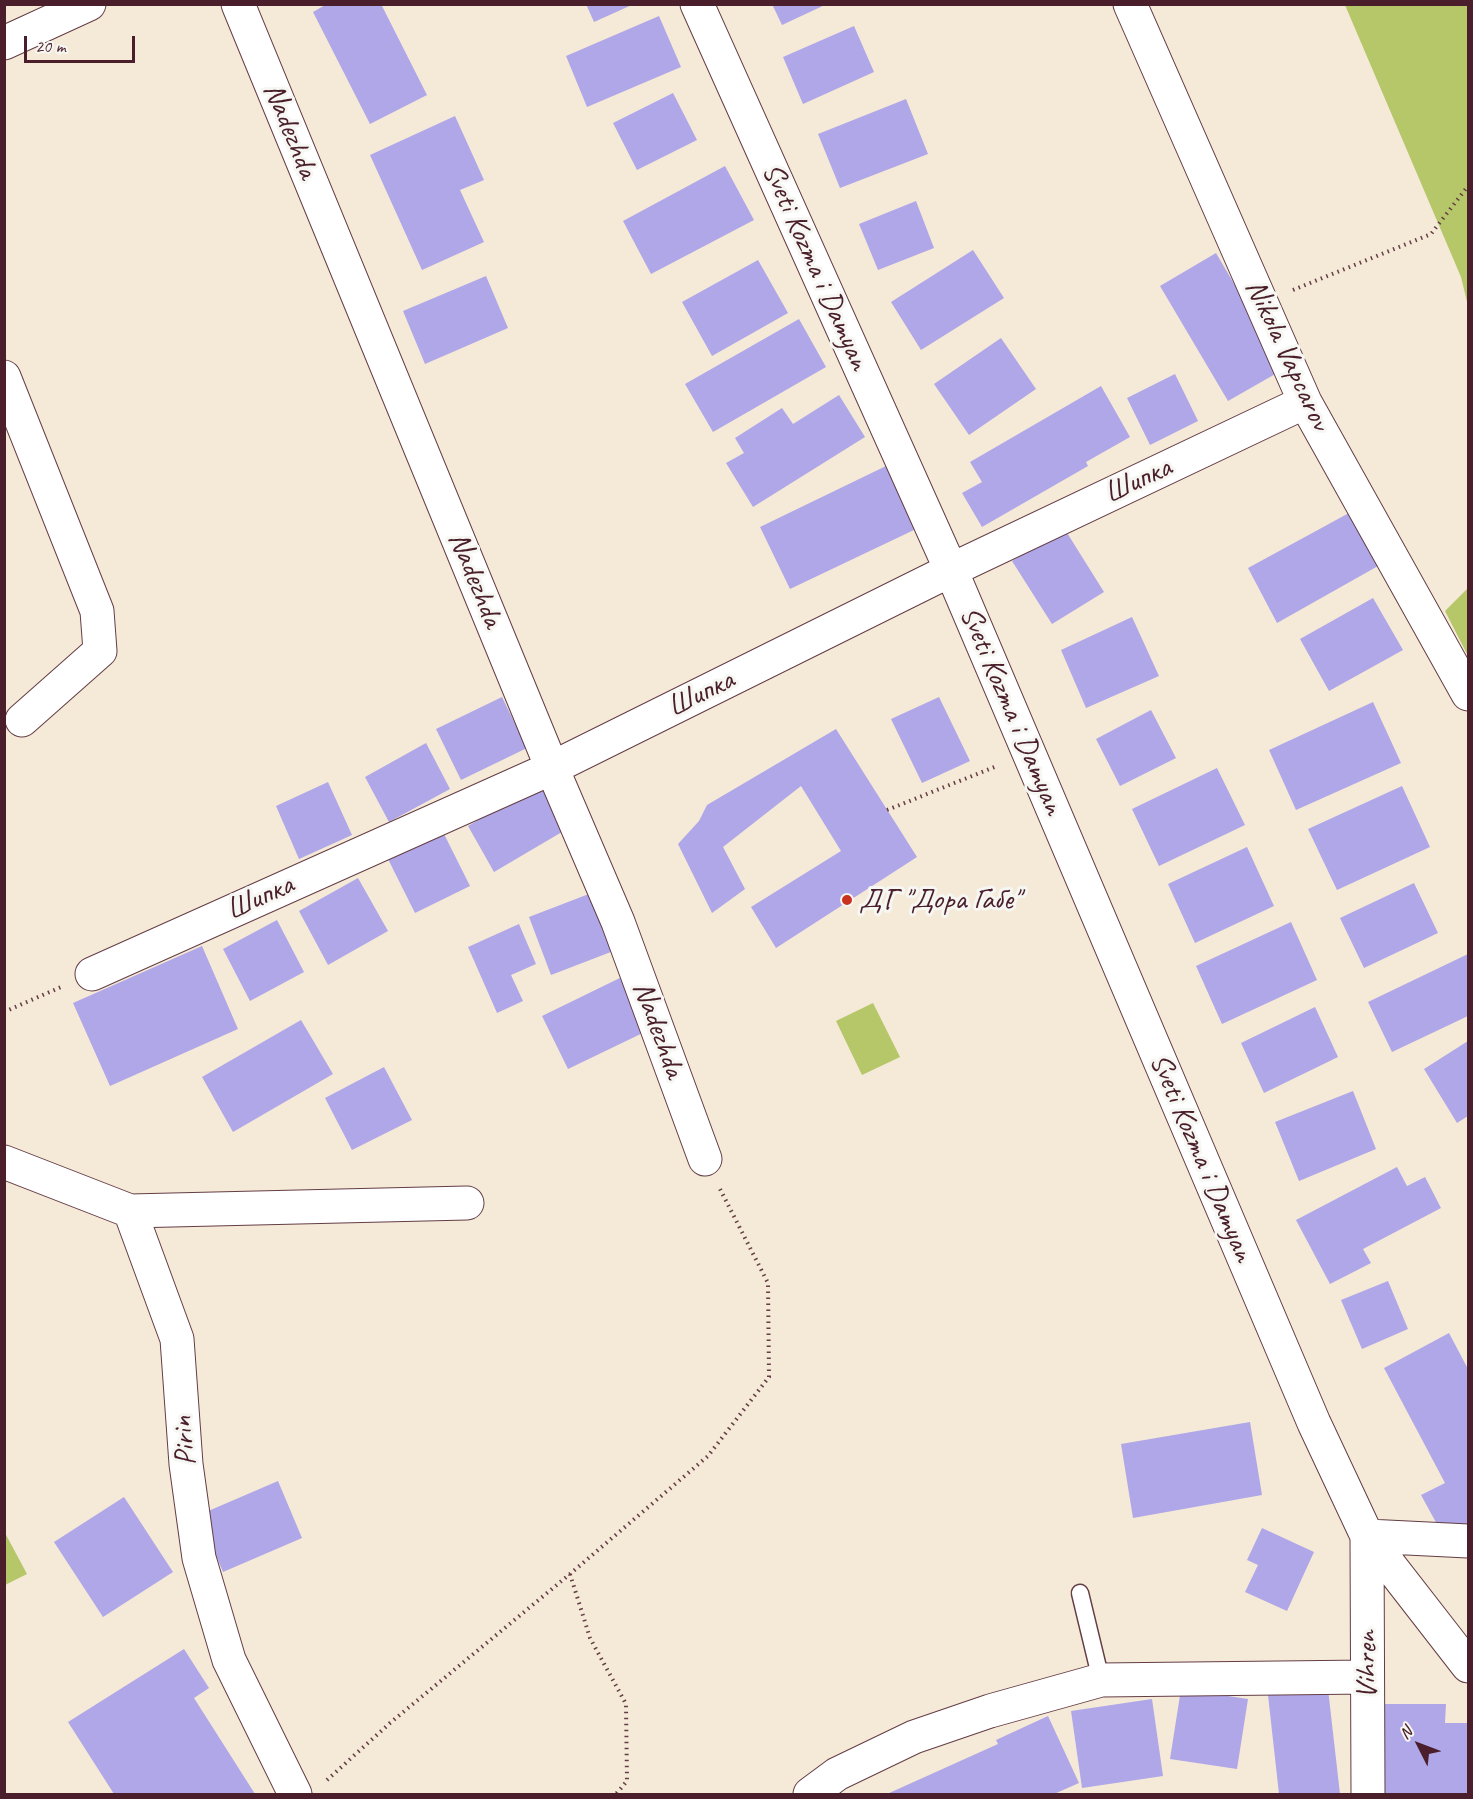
<!DOCTYPE html>
<meta charset="utf-8">
<style>
body{margin:0}
#map{position:relative;width:1473px;height:1799px;overflow:hidden;background:#f5e9d8;font-family:Caveat,sans-serif}
canvas{display:block}
.frame{position:absolute;inset:0;border:6px solid #4a1f2b;pointer-events:none}
.north{position:absolute;left:1389px;top:1715px;width:60px;height:60px;-webkit-text-stroke:4px #f6f6f2;paint-order:stroke;rotate:312deg;font-size:16px;font-weight:700;line-height:24px;text-align:center;color:#4a1f2b}
.north::after{content:'';display:block;margin:auto;width:21px;height:27px;background:#4a1f2b;clip-path:polygon(50% 0,100% 100%,50% 72%,0 100%)}
.scale{position:absolute;left:24px;top:36px;width:111px;height:27px;box-sizing:border-box;border:3px solid #4a1f2b;border-top:0;padding-left:8px;font-size:18px;line-height:21px;white-space:nowrap;color:#4a1f2b;-webkit-text-stroke:4px #f6f6f2;paint-order:stroke}
</style>
<div id="map">
<canvas width="1473" height="1799"></canvas>
<div class="frame"></div>
<div class="north">N</div>
<div class="scale">20 m</div>
</div>
<script>
const ctx = document.querySelector('canvas').getContext('2d');
ctx.lineJoin = 'round';
function paint(path, color) { ctx.fillStyle = color; ctx.fill(path, 'evenodd'); }
const poly = rows => new Path2D(rows.map(r => 'M' + r).join(''));
function stroke(path, color, width, dash) { ctx.strokeStyle = color; ctx.lineWidth = width; ctx.lineCap = dash ? 'butt' : 'round'; ctx.setLineDash(dash || []); ctx.stroke(path); }
function label(font, color, halo, rows, align = 'center') {
  ctx.font = font + ' Caveat,sans-serif'; ctx.lineWidth = 6; ctx.setLineDash([]); ctx.textBaseline = 'middle'; ctx.strokeStyle = halo; ctx.fillStyle = color; for (const [text, x, y, turn = 0] of rows) {
    ctx.save(); ctx.translate(x, y); ctx.rotate((+turn || 0) * Math.PI / 180); ctx.textAlign = isNaN(turn) ? turn : align; if (halo) ctx.strokeText(text, 0, 0); ctx.fillText(text, 0, 0); ctx.restore();
  }
}
paint(poly([
 [1345,5,1468,5,1468,306,1461,277],
 [1468,588,1468,656,1445,611],
 [873,1003,900,1057,862,1075,836,1021],
 [4,1531,27,1574,5,1585,4,1585]
]), '#b6c76a');
paint(poly([
 [327,4,381,4,427,95,370,124,313,12],
 [586,4,634,4,594,22],
 [772,4,827,4,782,25],
 [659,16,681,67,587,107,566,56],
 [854,26,874,72,803,104,783,57],
 [673,93,697,140,637,170,613,123],
 [906,99,928,154,840,188,818,134],
 [455,116,484,180,460,190,484,242,422,270,370,155],
 [725,166,754,220,651,274,623,221],
 [916,201,934,248,878,270,859,224],
 [973,250,1004,298,921,350,891,302],
 [1216,253,1284,369,1228,401,1160,286],
 [758,260,788,313,712,356,682,302],
 [486,276,508,328,425,364,403,311],
 [799,319,826,367,713,432,685,384],
 [1001,338,1036,389,969,435,934,384],
 [1175,374,1198,421,1150,445,1127,398],
 [1101,386,1130,437,1086,462,1088,466,982,527,962,493,982,482,970,462],
 [839,395,865,437,753,507,726,463,744,453,735,438,782,408,793,424],
 [886,466,916,529,790,589,760,527],
 [1349,513,1378,566,1277,623,1248,568],
 [1064,528,1104,592,1052,624,1012,561],
 [1373,598,1403,650,1329,691,1300,639],
 [1132,617,1159,676,1086,708,1061,650],
 [502,697,527,748,461,780,436,729],
 [939,697,970,761,922,783,891,719],
 [1373,702,1401,763,1296,810,1269,750],
 [1151,710,1176,758,1120,786,1096,739],
 [836,729,917,857,776,948,751,907,841,851,801,786,723,847,745,889,712,913,678,844,699,821,707,805],
 [426,743,450,789,389,822,365,777],
 [1217,768,1245,825,1159,866,1132,809],
 [328,782,352,835,299,859,276,806],
 [540,784,567,829,494,872,468,826],
 [1402,786,1430,847,1337,890,1308,829],
 [442,830,470,886,415,913,387,857],
 [1247,847,1274,906,1195,943,1168,884],
 [358,878,388,931,328,965,299,911],
 [1414,883,1438,933,1364,968,1340,918],
 [594,892,616,950,551,975,529,917],
 [277,920,304,972,250,1001,223,949],
 [1291,922,1317,980,1222,1024,1196,966],
 [519,924,536,964,511,975,523,1001,497,1013,468,947],
 [202,946,238,1029,110,1086,73,1003],
 [1468,954,1468,1016,1392,1052,1368,1002],
 [626,975,651,1029,568,1069,542,1016],
 [1315,1007,1338,1057,1264,1093,1241,1043],
 [301,1020,333,1074,233,1132,202,1077],
 [1468,1041,1468,1116,1457,1123,1424,1069],
 [384,1067,412,1120,352,1150,325,1098],
 [1353,1091,1376,1149,1299,1181,1275,1122],
 [1397,1167,1407,1186,1425,1177,1441,1208,1363,1249,1371,1263,1330,1284,1296,1220],
 [1388,1281,1408,1329,1362,1349,1341,1300],
 [1449,1333,1468,1369,1468,1524,1444,1537,1421,1495,1445,1483,1384,1368],
 [1250,1422,1262,1495,1133,1518,1121,1444],
 [278,1481,302,1538,223,1572,199,1515],
 [124,1497,173,1572,103,1617,54,1542],
 [1262,1528,1314,1552,1287,1611,1245,1592,1258,1565,1247,1560],
 [184,1649,209,1688,194,1698,255,1794,114,1794,68,1722],
 [1181,1689,1248,1699,1237,1769,1170,1759],
 [1328,1689,1340,1794,1279,1794,1268,1695],
 [1152,1699,1163,1776,1082,1788,1071,1711],
 [1379,1704,1446,1704,1445,1723,1468,1723,1468,1794,1377,1794],
 [1048,1716,1079,1783,1054,1794,887,1794,998,1744,996,1740]
]), '#afa7e7');
const lane = poly([
 [1080,1593,1101,1680]
]);
const street = poly([
 [238,4,552,768,618,922,705,1159],
 [697,4,951,570,1314,1423,1367,1536,1468,1666],
 [1130,4,1305,402,1468,694],
 [4,43,89,4],
 [4,377,97,611,100,651,22,720],
 [92,974,552,768,951,570,1305,402],
 [4,1162,130,1211,177,1339,186,1464,199,1558,229,1660,295,1794],
 [130,1211,467,1203],
 [1367,1536,1368,1794],
 [1367,1536,1468,1541],
 [810,1794,837,1774,914,1737,990,1711,1101,1680,1367,1677]
]);
stroke(lane, '#643d45', 19);
stroke(street, '#643d45', 35);
stroke(poly([
 [1293,290,1431,234,1468,186],
 [887,810,997,766],
 [4,1012,61,987],
 [570,1574,590,1638,626,1704,627,1781,616,1794],
 [327,1780,390,1723,570,1574,708,1456,769,1377,768,1283,720,1189]
]), '#643d45', 4, [1.5, 4.5]);
stroke(lane, '#fff', 16);
stroke(street, '#fff', 33);
for (const [x, y, r, color] of [
 [847,900,6,"#c8321e"]
]) { const dot = new Path2D(); dot.arc(x, y, r, 0, 2 * Math.PI); ctx.fillStyle = color; ctx.fill(dot); stroke(dot, '#f6f6f2', 2); }
label('30px', '#4a1f2b', '#f6f6f2', [
 ["Nadezhda",290,131,68],
 ["Sveti Kozma i Damyan",815,267,66],
 ["Nikola Vapcarov",1287,355,65],
 ["Шипка",1138,481,-25],
 ["Nadezhda",475,580,68],
 ["Шипка",701,694,-26],
 ["Sveti Kozma i Damyan",1011,711,67],
 ["Шипка",260,898,-24],
 ["Nadezhda",658,1030,70],
 ["Sveti Kozma i Damyan",1201,1158,67],
 ["Pirin",185,1441,-95],
 ["Vihren",1367,1665,-90]
]);
label('30px', '#4a1f2b', '#f6f6f2', [
 ["ДГ \"Дора Габе\"",859,900]
], 'left');
</script>
